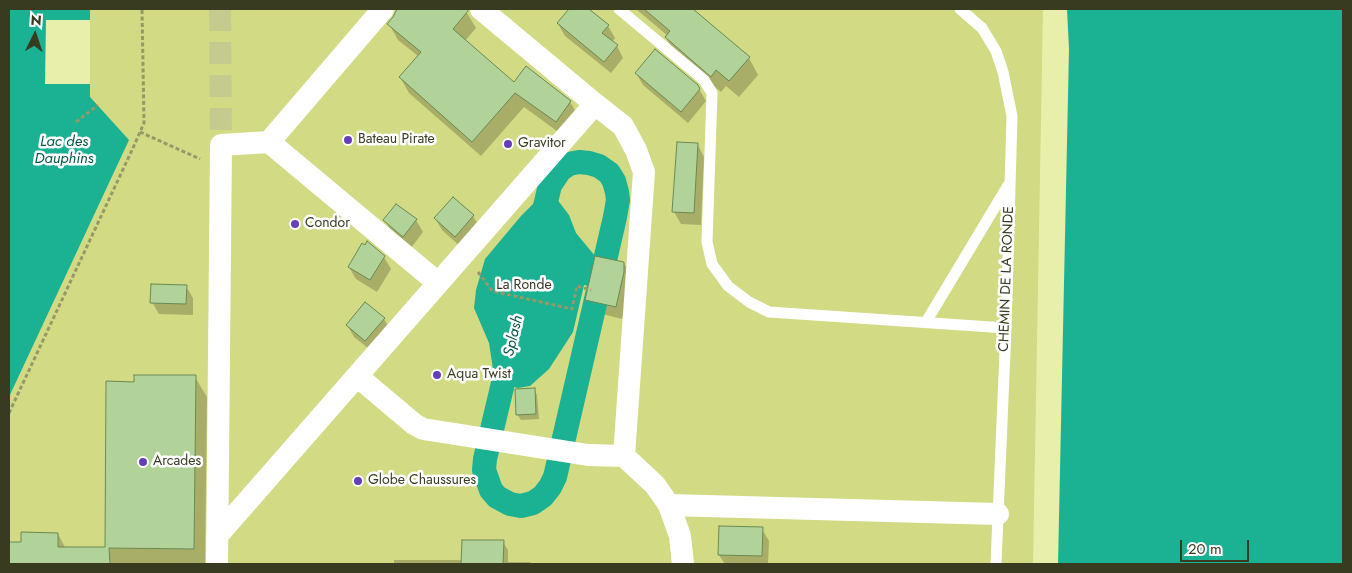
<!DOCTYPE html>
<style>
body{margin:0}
#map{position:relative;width:1352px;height:573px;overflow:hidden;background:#e8efab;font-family:Jost,sans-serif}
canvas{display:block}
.frame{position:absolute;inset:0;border:10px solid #383b1f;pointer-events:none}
.north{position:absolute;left:10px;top:10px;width:50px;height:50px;-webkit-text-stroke:4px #fff;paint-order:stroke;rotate:4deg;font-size:14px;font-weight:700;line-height:20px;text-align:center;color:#383b1f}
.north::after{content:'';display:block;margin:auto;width:18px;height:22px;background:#383b1f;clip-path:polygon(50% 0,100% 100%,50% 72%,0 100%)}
.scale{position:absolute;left:1180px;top:540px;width:69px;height:22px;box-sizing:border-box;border:2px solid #383b1f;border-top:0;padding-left:6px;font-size:15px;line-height:18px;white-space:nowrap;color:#383b1f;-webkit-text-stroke:4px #fff;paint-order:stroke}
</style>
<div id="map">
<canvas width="1352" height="573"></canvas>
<div class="frame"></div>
<div class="north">N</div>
<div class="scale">20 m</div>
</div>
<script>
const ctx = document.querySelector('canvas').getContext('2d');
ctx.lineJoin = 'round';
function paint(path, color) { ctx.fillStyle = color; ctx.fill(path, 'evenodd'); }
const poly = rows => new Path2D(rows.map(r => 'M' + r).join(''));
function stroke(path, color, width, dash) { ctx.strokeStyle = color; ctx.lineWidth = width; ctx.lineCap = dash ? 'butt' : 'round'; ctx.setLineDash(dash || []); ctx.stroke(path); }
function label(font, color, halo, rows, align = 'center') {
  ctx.font = font + ' Jost,sans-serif'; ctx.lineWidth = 5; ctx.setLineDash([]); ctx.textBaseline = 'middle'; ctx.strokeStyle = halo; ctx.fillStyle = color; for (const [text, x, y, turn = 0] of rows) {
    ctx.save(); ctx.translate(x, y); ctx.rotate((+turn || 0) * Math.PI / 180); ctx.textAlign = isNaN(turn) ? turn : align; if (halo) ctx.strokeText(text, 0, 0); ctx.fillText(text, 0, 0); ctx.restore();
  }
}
paint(poly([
 [9,9,1043,9,1033,564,9,564]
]), '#d2da83');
paint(poly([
 [9,9,90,9,90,97,129,140,9,397],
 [1067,9,1343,9,1343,564,1058,564,1069,49],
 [542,195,556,198,569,215,576,233,595,256,589,286,584,285,573,332,549,369,530,386,518,388,495,382,489,343,474,308,476,290,485,259,521,216]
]), '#1ab292');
paint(poly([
 [46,20,90,20,90,84,45,84]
]), '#e8efab');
paint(poly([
 [398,9,462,9,467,13,476,28,465,41,515,84,570,102,579,117,565,137,524,107,481,156,409,93,400,77,418,56,398,40,389,24],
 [570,9,587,9,608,26,615,38,612,42,617,46,623,58,611,73,565,36,558,24],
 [636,9,691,9,749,58,758,75,739,97,726,86,721,92,676,54,666,38,668,36],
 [636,73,697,86,706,101,688,123,643,85],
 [698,145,704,157,701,225,681,224,674,212],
 [473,216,480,228,462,248,442,230,435,218],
 [385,220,416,220,423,232,411,248,392,233],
 [384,257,391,269,377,292,356,279,349,267],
 [624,263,631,275,630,285,622,319,594,312,587,300],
 [186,286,193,298,193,315,159,314,152,302],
 [384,319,391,331,373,352,354,337,347,325],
 [195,377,207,397,205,564,9,564,9,543,22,543,58,534,66,549,106,548,135,383],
 [534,389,537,395,539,419,521,420,517,414],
 [762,529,769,541,768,564,725,564,719,555],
 [503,542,508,550,508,562,530,562,532,564,394,564,394,560,462,560]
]), '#0003');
stroke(poly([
 [579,162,589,163,599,166,609,173,614,181,617,192,618,200,615,217,555,477,550,487,543,496,533,503,521,506,510,504,497,497,491,490,484,470,485,459,550,185,560,170,569,164,579,162]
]), '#1ab292', 24);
const building = poly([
 [397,9,468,9,468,11,453,29,514,82,526,66,571,101,556,122,515,93,472,142,399,77,421,52,387,24,393,17,397,9],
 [569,9,589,9,609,25,602,33,618,45,604,62,557,23,569,9],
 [644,9,693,9,750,57,729,81,716,70,711,77,665,37,670,31,644,9],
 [655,49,698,85,700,89,681,112,635,73,655,49],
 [677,142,698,143,694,213,672,212,677,142],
 [453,197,474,215,455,237,434,218,453,197],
 [396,204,417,219,403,237,383,220,396,204],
 [367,241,385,256,370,280,348,267,362,243,365,245,367,241],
 [595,256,624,262,624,272,616,307,585,300,595,256],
 [151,284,187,285,186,304,150,303,151,284],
 [365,302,385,318,365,341,346,325,365,302],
 [134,375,196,375,194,549,109,548,110,564,9,564,9,542,21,542,21,532,58,533,58,547,105,547,106,381,134,382,134,375],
 [535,388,536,414,516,415,515,389,535,388],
 [719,526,763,527,762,556,718,555,719,526],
 [462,540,504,540,503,564,461,564,462,540]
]);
paint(building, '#b1d399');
stroke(building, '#6a8a53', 1);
stroke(poly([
 [220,9,221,145]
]), '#c5cb8f', 22, [22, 11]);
stroke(poly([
 [76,122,98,105],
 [140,132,200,159],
 [478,272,492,291,572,309,577,286,591,290],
 [9,413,133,148,144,123,142,9]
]), '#949968', 3, [4, 2.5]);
stroke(poly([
 [619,9,704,80,712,93,707,242,712,264,728,286,749,302,769,312,1006,328],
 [960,9,982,28,996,51,1003,72,1012,116,1006,328,996,564],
 [926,322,1010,182]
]), '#fff', 11);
stroke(poly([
 [481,9,595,104,623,126,636,150,644,172,624,456,655,485,669,505,680,536,683,564],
 [269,142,438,283],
 [357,376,414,424,423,429,588,455,624,456],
 [669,505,998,514],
 [217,536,595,104],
 [217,564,221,145,269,142,383,9]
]), '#fff', 22);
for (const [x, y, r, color] of [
 [348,140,5,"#653fb7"],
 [508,144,5,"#653fb7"],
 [295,224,5,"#653fb7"],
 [437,375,5,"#653fb7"],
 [143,462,5,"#653fb7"],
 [358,481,5,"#653fb7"]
]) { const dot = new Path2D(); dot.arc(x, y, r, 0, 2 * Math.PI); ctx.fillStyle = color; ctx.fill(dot); stroke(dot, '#fff', 2); }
label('14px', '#383b1f', '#fff', [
 ["Bateau Pirate",358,140],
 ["Gravitor",518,144],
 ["Condor",305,224],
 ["Aqua Twist",447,375],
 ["Arcades",153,462],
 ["Globe Chaussures",368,481]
], 'left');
label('14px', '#383b1f', '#fff', [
 ["CHEMIN DE LA RONDE",1007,279,-88]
]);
label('14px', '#33351f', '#fff', [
 ["La Ronde",524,286]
]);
label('italic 15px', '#065645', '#fff', [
 ["Lac des",64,142],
 ["Dauphins",64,159],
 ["Splash",514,336,-77]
]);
</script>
